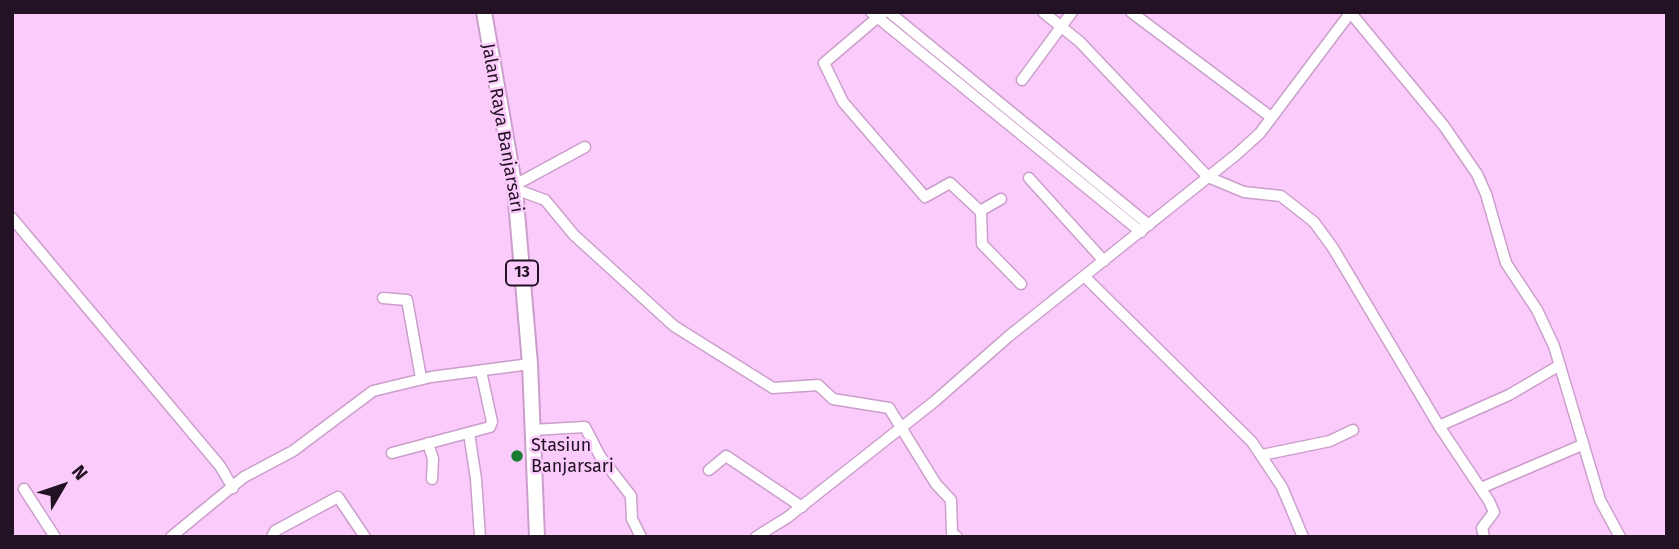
<!DOCTYPE html>
<style>
body{margin:0}
#map{position:relative;width:1679px;height:549px;overflow:hidden;background:#fbccfb;font-family:"Fira Sans",sans-serif}
canvas{display:block}
.frame{position:absolute;inset:0;border:14px solid #221223;pointer-events:none}
.north{position:absolute;left:28px;top:451px;width:70px;height:70px;-webkit-text-stroke:5px #fbccfb;paint-order:stroke;rotate:51deg;font-size:19px;font-weight:700;line-height:28px;text-align:center;color:#221223}
.north::after{content:'';display:block;margin:auto;width:24px;height:32px;background:#221223;clip-path:polygon(50% 0,100% 100%,50% 72%,0 100%)}
</style>
<div id="map">
<canvas width="1679" height="549"></canvas>
<div class="frame"></div>
<div class="north">N</div>
</div>
<script>
const ctx = document.querySelector('canvas').getContext('2d');
ctx.lineJoin = 'round';
const poly = rows => new Path2D(rows.map(r => 'M' + r).join(''));
function stroke(path, color, width, dash) { ctx.strokeStyle = color; ctx.lineWidth = width; ctx.lineCap = dash ? 'butt' : 'round'; ctx.setLineDash(dash || []); ctx.stroke(path); }
function label(font, color, halo, rows, align = 'center') {
  ctx.font = font + ' "Fira Sans",sans-serif'; ctx.lineWidth = 5; ctx.setLineDash([]); ctx.textBaseline = 'middle'; ctx.strokeStyle = halo; ctx.fillStyle = color; for (const [text, x, y, turn = 0] of rows) {
    ctx.save(); ctx.translate(x, y); ctx.rotate((+turn || 0) * Math.PI / 180); ctx.textAlign = isNaN(turn) ? turn : align; if (halo) ctx.strokeText(text, 0, 0); ctx.fillText(text, 0, 0); ctx.restore();
  }
}
const minor = poly([
 [871,12,1141,232],
 [884,12,824,63,843,102,925,197,950,183,980,211,1001,199],
 [889,12,1149,225],
 [1043,12,1080,42,1208,177,1244,192,1281,196,1314,222,1333,248,1439,426,1489,501,1494,512,1482,528,1484,537],
 [1131,12,1271,117],
 [1350,12,1444,126,1477,174,1486,194,1506,263,1537,310,1554,346,1600,500,1620,537],
 [1022,80,1072,12],
 [1029,178,1104,261],
 [515,185,585,147],
 [515,189,545,200,574,235,674,326,773,388,818,385,833,399,889,408,936,484,951,500,952,533,957,537],
 [981,211,982,244,1021,284],
 [12,218,220,466,233,488],
 [1085,277,1252,442,1282,487,1303,537],
 [383,298,407,300,421,378],
 [1439,426,1509,395,1560,365],
 [532,430,585,427,600,456,631,496,632,519,641,537],
 [469,433,476,479,480,537],
 [428,443,433,459,432,479],
 [392,453,490,427,492,422,481,371],
 [1262,455,1330,441,1353,430],
 [709,470,726,456,802,507],
 [1481,488,1582,445],
 [24,489,55,537],
 [171,537,244,477,293,451,373,391,431,377,530,364],
 [272,537,275,531,338,497,365,537],
 [756,537,788,517,935,401,1009,336,1237,154,1260,133,1351,12]
]);
const highway = poly([
 [484,12,515,189,530,364,537,537]
]);
stroke(minor, '#cb9ecb', 13);
stroke(highway, '#cb9ecb', 18);
stroke(minor, '#fff', 10);
stroke(highway, '#fff', 14);
for (const [x, y, r, color] of [
 [517,456,7,"#197c2e"]
]) { const dot = new Path2D(); dot.arc(x, y, r, 0, 2 * Math.PI); ctx.fillStyle = color; ctx.fill(dot); stroke(dot, '#fbccfb', 2.5); }
for (const [x, y, w] of [
 [522,273,32]
]) { const box = new Path2D(); box.roundRect(x - w / 2, y - 12.5, w, 25, 5); ctx.fillStyle = '#fbccfb'; ctx.fill(box); stroke(box, '#221223', 2); }
label('bold 16px', '#221223', null, [
 ["13",522,273]
]);
label('18px', '#221223', '#fbccfb', [
 ["Jalan Raya Banjarsari",502,128,80]
]);
label('18px', '#221223', '#fbccfb', [
 ["Stasiun",531,446],
 ["Banjarsari",531,467]
], 'left');
</script>
